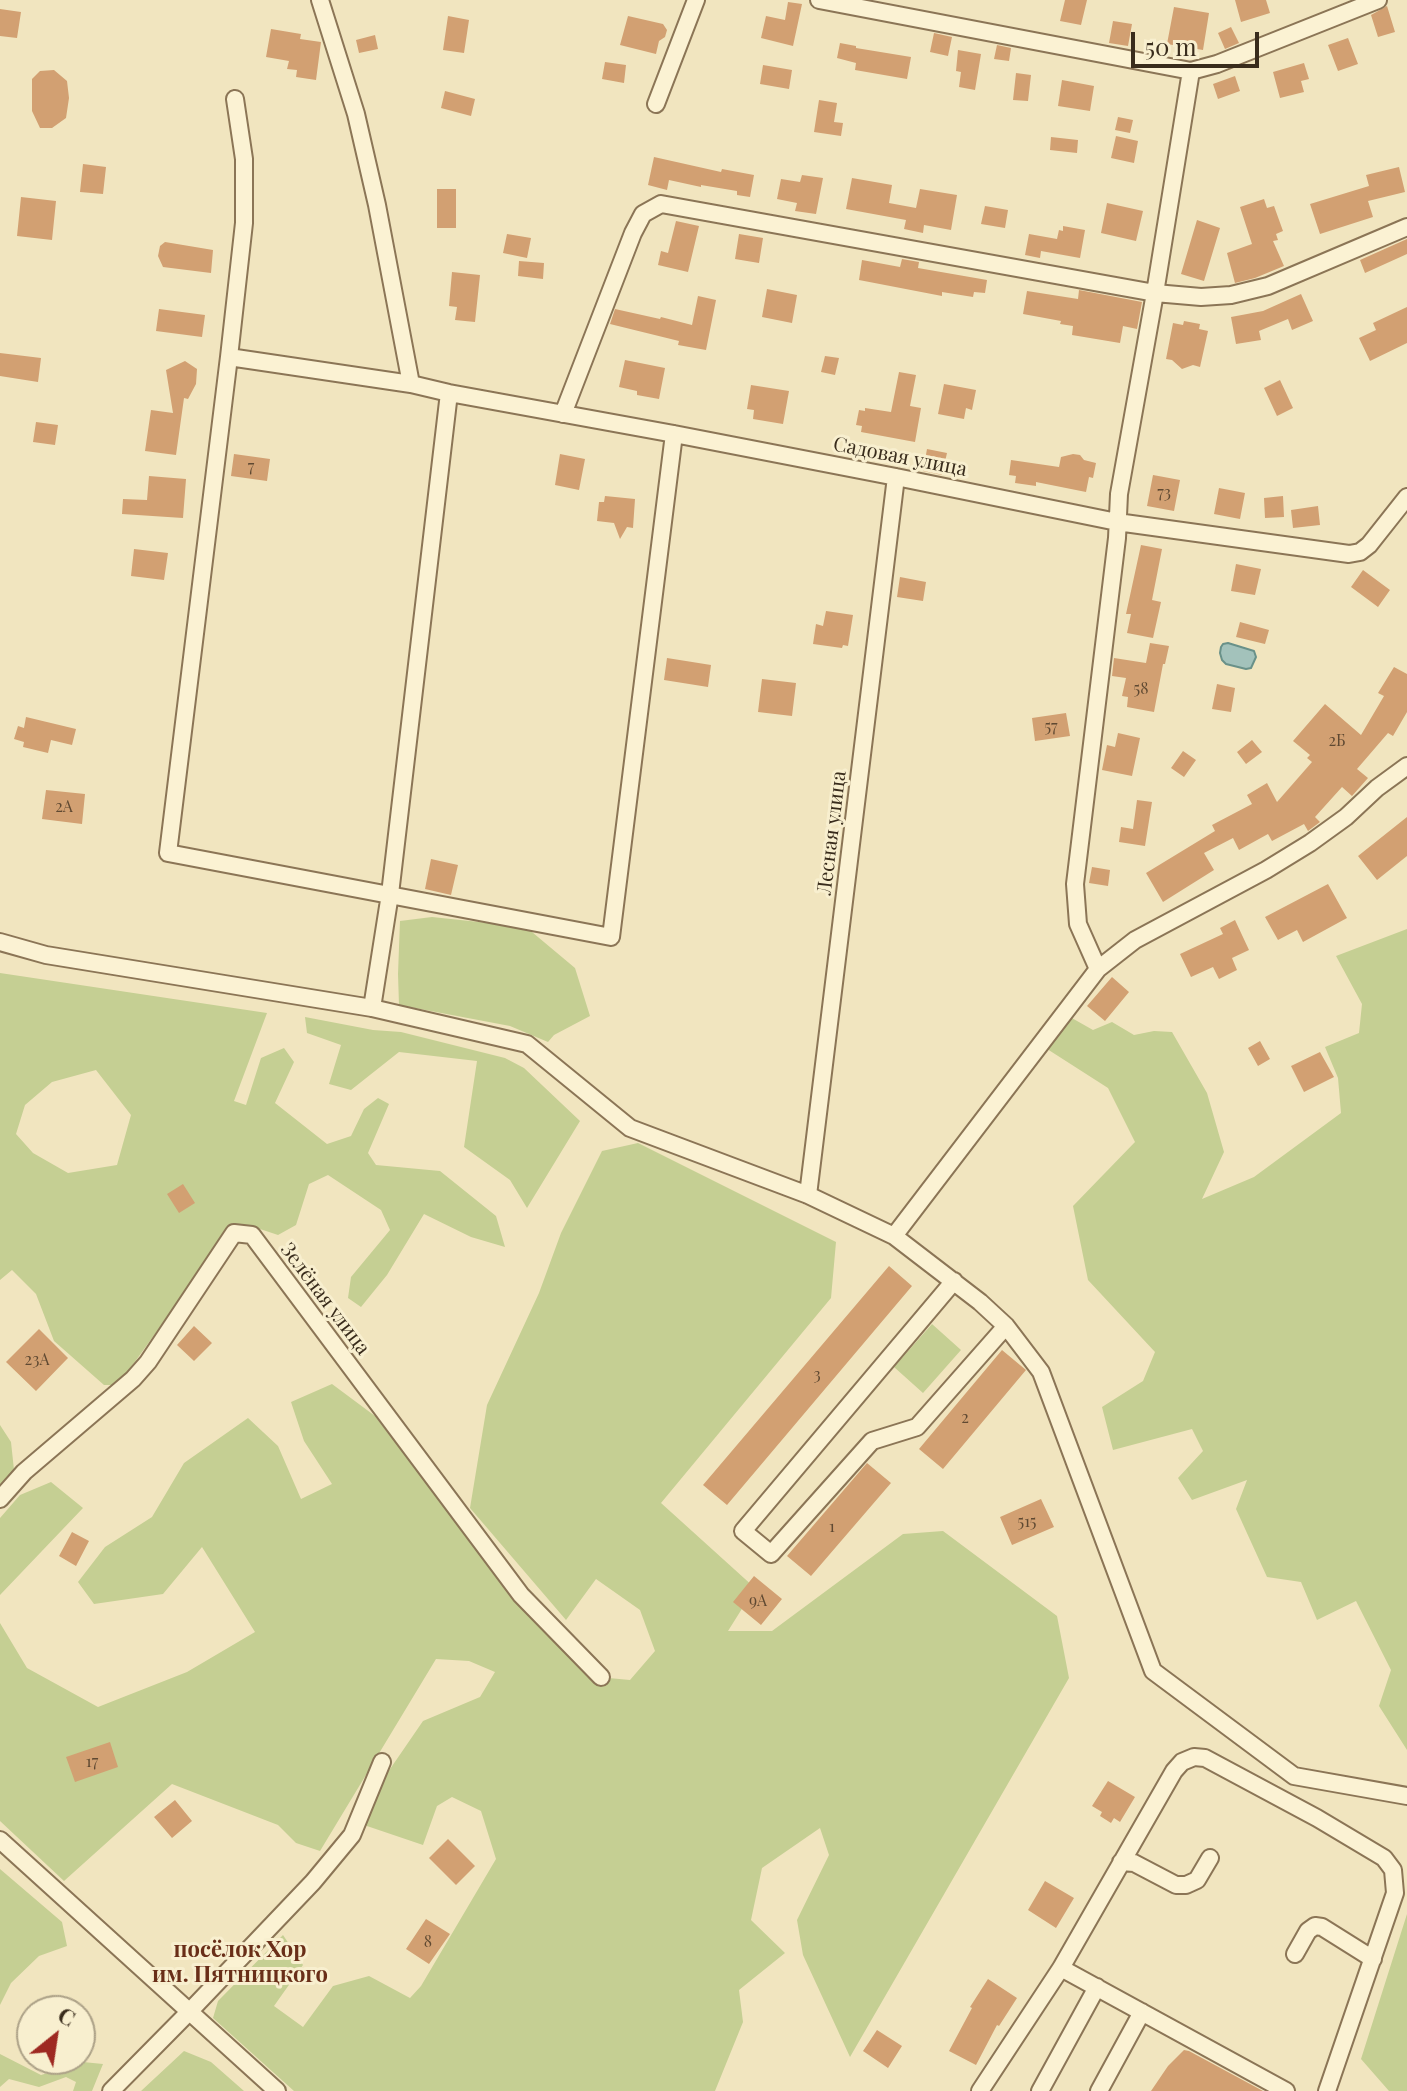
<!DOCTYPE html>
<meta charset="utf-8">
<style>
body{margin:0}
#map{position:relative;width:1407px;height:2091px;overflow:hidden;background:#f1e5bf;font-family:"Playfair Display",serif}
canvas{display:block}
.north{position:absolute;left:16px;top:1995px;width:80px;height:80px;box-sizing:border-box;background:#f8efcf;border:2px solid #aca187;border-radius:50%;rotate:30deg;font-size:22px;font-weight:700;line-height:32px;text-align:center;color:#392c1c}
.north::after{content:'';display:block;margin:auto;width:28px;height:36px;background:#9e2922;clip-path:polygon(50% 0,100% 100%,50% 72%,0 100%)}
.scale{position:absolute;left:1131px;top:32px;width:128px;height:36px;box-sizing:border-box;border:4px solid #392c1c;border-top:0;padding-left:10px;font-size:24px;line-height:28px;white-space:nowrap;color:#392c1c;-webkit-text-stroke:6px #f8efcf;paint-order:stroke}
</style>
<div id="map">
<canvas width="1407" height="2091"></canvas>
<div class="north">С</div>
<div class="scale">50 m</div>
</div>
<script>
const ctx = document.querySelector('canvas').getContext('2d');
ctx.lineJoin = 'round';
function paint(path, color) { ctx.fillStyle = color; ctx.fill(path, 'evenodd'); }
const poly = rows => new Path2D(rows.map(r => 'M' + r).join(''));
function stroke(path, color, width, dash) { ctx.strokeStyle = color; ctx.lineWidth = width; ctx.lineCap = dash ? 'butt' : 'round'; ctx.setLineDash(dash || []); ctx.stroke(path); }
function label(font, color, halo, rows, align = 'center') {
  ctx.font = font + ' "Playfair Display",serif'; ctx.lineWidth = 6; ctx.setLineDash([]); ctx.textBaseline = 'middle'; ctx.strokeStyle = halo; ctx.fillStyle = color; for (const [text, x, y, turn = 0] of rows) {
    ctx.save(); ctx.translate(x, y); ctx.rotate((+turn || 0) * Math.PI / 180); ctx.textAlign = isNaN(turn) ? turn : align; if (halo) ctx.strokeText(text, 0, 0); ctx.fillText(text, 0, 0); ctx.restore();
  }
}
paint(poly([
 [432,917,526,927,575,968,590,1016,554,1035,548,1042,510,1026,399,1005,398,974,400,921],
 [1407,929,1407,1750,1379,1706,1391,1670,1356,1601,1317,1620,1301,1582,1267,1577,1236,1509,1247,1480,1192,1500,1178,1478,1203,1451,1192,1429,1113,1450,1102,1407,1143,1381,1155,1352,1088,1280,1073,1206,1135,1142,1108,1088,1044,1047,1070,1017,1093,1030,1112,1022,1134,1035,1154,1031,1172,1032,1207,1093,1224,1152,1202,1199,1254,1177,1341,1113,1338,1078,1325,1047,1359,1033,1362,1004,1336,956],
 [0,973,267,1013,234,1101,246,1105,261,1058,284,1048,294,1062,275,1103,327,1144,351,1136,364,1109,378,1098,389,1104,368,1153,376,1165,440,1171,496,1216,505,1247,471,1237,424,1214,387,1275,361,1307,348,1298,351,1277,390,1230,381,1210,328,1175,309,1184,296,1225,278,1235,257,1228,232,1227,134,1363,116,1385,104,1385,54,1341,36,1294,12,1270,0,1280],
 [96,1070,131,1115,117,1165,68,1173,33,1153,16,1134,25,1105,52,1082],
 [305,1017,373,1030,401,1032,505,1058,524,1068,580,1121,527,1208,510,1180,464,1147,477,1061,399,1052,351,1090,329,1084,341,1045,307,1033],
 [638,1143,836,1242,831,1298,661,1503,755,1588,728,1631,772,1631,903,1534,943,1531,1057,1616,1069,1678,850,2057,803,1955,797,1920,829,1855,820,1828,762,1868,751,1920,785,1953,739,1990,743,2022,715,2091,294,2091,213,2018,218,2001,283,1935,303,1965,274,2006,303,2027,333,1986,369,1976,410,1998,421,1986,496,1859,481,1811,452,1797,437,1806,423,1845,364,1825,388,1772,423,1721,480,1697,495,1672,469,1661,436,1659,320,1851,296,1843,278,1825,172,1784,64,1881,0,1821,0,1623,27,1668,98,1707,187,1672,255,1632,202,1547,163,1594,94,1604,78,1582,105,1547,152,1517,184,1463,248,1418,278,1446,301,1499,332,1484,304,1441,291,1402,332,1384,375,1416,501,1581,587,1676,630,1680,655,1651,640,1610,596,1579,566,1620,470,1508,487,1405,539,1293,561,1233,602,1151],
 [932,1324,961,1350,923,1393,894,1367],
 [0,1425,11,1442,14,1470,0,1487],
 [51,1482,83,1508,0,1595,0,1518,20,1495],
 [0,1869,62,1922,67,1946,39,1956,11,1983,0,2005],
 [1407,1914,1407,2091,1389,2091,1361,2059],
 [184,2051,211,2062,244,2091,141,2091],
 [0,2054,41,2075,83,2062,103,2064,92,2091,73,2091,76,2082,66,2077,39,2087,9,2079,0,2087]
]), '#c5cf93');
const water = poly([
 [1228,643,1254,651,1256,657,1251,668,1246,669,1226,664,1222,660,1220,653,1221,647,1223,644,1228,643]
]);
paint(water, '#a3c2bb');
stroke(water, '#699189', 2);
paint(poly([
 [1065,0,1087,0,1081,25,1060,21],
 [1235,0,1266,0,1270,13,1241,22],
 [788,2,802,4,793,46,761,38,766,16,785,20],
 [1387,6,1395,32,1378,37,1371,15],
 [1174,7,1209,13,1203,50,1167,44],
 [0,9,21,12,17,38,0,36],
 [448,16,469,20,464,53,443,50],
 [628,16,663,24,667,30,665,37,659,41,656,54,620,45],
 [1113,21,1132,24,1128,46,1109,43],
 [1231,27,1239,43,1225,49,1218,33],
 [271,29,301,34,300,39,321,42,316,80,296,77,297,70,287,69,289,61,266,57],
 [934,33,952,37,948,56,930,52],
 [375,35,378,49,359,53,356,40],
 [1348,38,1358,64,1338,71,1328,45],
 [840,43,856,46,856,48,911,57,907,79,855,70,856,63,837,58],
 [997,45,1011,48,1009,61,994,59],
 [958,50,981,54,975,90,959,87,961,72,956,71],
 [605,62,626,65,624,83,602,79],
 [1304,63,1309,79,1301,81,1304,92,1280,98,1273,72],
 [763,65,792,70,789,89,760,84],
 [54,70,67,81,69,98,66,118,52,128,40,128,32,111,32,79,40,71],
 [1016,73,1031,75,1028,101,1013,100],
 [1235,76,1240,91,1218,99,1213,84],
 [1062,80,1094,86,1090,111,1058,106],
 [445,91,475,99,471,116,441,108],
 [819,100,837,103,834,122,843,123,841,136,814,132],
 [1118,117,1133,120,1130,133,1115,130],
 [1116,136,1138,141,1134,163,1111,158],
 [1051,137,1078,140,1077,153,1050,150],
 [654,157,721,172,722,169,754,175,750,197,737,195,737,191,701,185,701,187,669,180,667,190,648,185],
 [83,164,106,167,103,194,80,192],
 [1399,167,1405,192,1368,201,1373,217,1320,234,1310,204,1369,186,1366,175],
 [802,175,823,178,816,214,795,211,797,203,777,199,781,179,800,182],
 [852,178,892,185,889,203,916,208,920,189,957,195,951,230,924,225,923,233,904,229,906,220,846,209],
 [437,189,456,189,456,228,437,228],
 [21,197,56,201,52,240,17,236],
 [1264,199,1267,208,1274,206,1283,231,1276,234,1278,240,1273,241,1284,266,1255,278,1235,283,1227,253,1252,244,1240,207],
 [1107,203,1143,211,1136,241,1101,233],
 [985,206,1008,210,1005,228,981,224],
 [1197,220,1220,228,1204,281,1181,274],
 [676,221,699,226,688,272,658,265,661,251,668,253],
 [1063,226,1085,230,1080,258,1041,251,1040,258,1025,255,1029,234,1057,239,1059,230,1063,231],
 [507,234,531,238,527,258,503,253],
 [739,234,763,238,759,263,735,259],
 [1407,239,1407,254,1365,273,1360,260],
 [165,242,213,250,211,273,163,267,158,256,160,246],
 [902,259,919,262,918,268,987,280,985,293,974,292,973,297,942,292,942,296,859,280,862,260,900,267],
 [519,261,544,263,543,279,518,276],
 [452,272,480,275,475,322,455,320,457,307,449,306],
 [767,289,797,295,792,323,762,317],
 [1079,290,1142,302,1137,329,1123,326,1120,343,1072,335,1073,326,1060,324,1061,321,1023,314,1027,291,1078,299],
 [1301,294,1313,321,1292,330,1288,319,1259,331,1261,340,1236,344,1231,317,1263,311],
 [698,296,716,300,706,350,678,345,679,341,610,324,615,309,660,319,661,317,692,325],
 [1407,307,1407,343,1370,361,1359,338,1376,330,1373,323],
 [159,309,205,315,202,337,156,331],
 [1184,321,1200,324,1199,329,1208,331,1200,367,1193,365,1182,369,1172,360,1166,359,1173,323,1183,325],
 [0,353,41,358,38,382,0,376],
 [825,356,839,358,835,375,821,372],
 [625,360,665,368,659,399,637,395,637,391,619,387],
 [185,361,197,369,196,384,188,399,184,398,176,455,145,451,151,410,173,413,166,370],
 [899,372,916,375,910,406,921,408,915,442,861,432,862,426,856,425,859,410,865,411,865,408,891,412],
 [1280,380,1293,408,1277,416,1264,388],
 [944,384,976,390,972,410,966,408,964,419,938,414],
 [751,385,789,391,783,424,753,419,754,410,747,409],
 [36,422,58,425,55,445,33,442],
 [927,449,947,453,942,475,923,471],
 [234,454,270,459,267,481,231,476],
 [560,454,585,459,579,490,555,485],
 [1073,454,1080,455,1084,460,1096,463,1093,478,1089,477,1086,492,1036,482,1036,486,1015,483,1016,476,1009,475,1011,460,1059,467,1061,457],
 [1153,475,1180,480,1174,511,1147,506],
 [149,476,186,479,183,518,122,514,123,499,147,500],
 [1219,488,1245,493,1240,519,1214,514],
 [605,496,635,499,633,528,627,527,620,539,614,523,597,521,599,502,604,502],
 [1283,496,1284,517,1265,518,1264,498],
 [1318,506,1320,525,1293,528,1291,510],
 [1141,545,1162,549,1152,600,1161,602,1153,638,1127,633,1131,614,1126,614],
 [134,549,168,553,164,580,131,576],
 [1236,564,1261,569,1255,595,1231,591],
 [1363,570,1390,590,1378,607,1351,587],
 [900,577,926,582,923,601,897,597],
 [826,611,853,615,848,646,843,645,842,648,813,644,816,624,823,626],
 [1240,622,1269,630,1265,644,1236,637],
 [1150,643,1169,646,1165,664,1163,664,1154,712,1127,707,1128,697,1122,696,1126,678,1112,676,1114,658,1146,663],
 [667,658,711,665,708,687,664,680],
 [1394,667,1407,674,1407,712,1393,736,1388,733,1357,769,1368,778,1352,796,1342,787,1315,817,1320,822,1308,831,1304,824,1272,841,1268,834,1239,850,1233,838,1204,853,1214,870,1163,902,1146,873,1215,831,1212,825,1252,804,1247,795,1267,783,1277,802,1312,762,1307,758,1310,755,1293,741,1325,704,1361,735,1384,696,1378,693],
 [762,679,796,683,792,716,758,712],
 [1217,684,1235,688,1231,712,1212,709],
 [1066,713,1070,736,1035,741,1032,718],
 [26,717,76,729,72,745,51,740,48,753,23,747,24,742,14,739,18,726,24,728],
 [1118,733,1140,738,1132,776,1102,770,1107,745,1115,747],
 [1252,740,1262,752,1246,764,1237,752],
 [1183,751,1196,760,1184,777,1171,768],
 [46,790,85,794,82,824,42,819],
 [1137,800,1152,802,1145,846,1119,842,1121,827,1133,829],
 [1407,817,1407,856,1377,880,1358,856],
 [431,859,458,865,451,895,425,889],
 [1092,867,1110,870,1108,886,1089,883],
 [1328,884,1347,918,1303,942,1297,930,1278,940,1265,917],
 [1235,920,1249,950,1232,958,1237,970,1219,979,1213,967,1191,977,1180,954,1223,934,1220,928],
 [1112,977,1129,992,1105,1021,1087,1006],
 [1260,1041,1270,1059,1258,1066,1248,1048],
 [1320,1052,1334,1077,1304,1092,1291,1066],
 [183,1184,195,1203,179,1213,167,1194],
 [889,1266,912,1286,727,1505,703,1485],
 [194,1326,212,1343,194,1361,177,1345],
 [39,1329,68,1358,36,1391,6,1362],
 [1002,1350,1026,1370,943,1469,919,1449],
 [867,1463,891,1483,811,1576,787,1556],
 [1041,1499,1054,1527,1012,1545,1000,1517],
 [72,1532,89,1541,76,1566,59,1556],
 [754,1576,782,1599,761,1625,733,1602],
 [110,1742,118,1767,75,1782,66,1757],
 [1108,1781,1135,1797,1120,1822,1114,1818,1111,1823,1100,1816,1102,1812,1092,1806],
 [175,1800,192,1821,172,1838,154,1817],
 [448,1839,475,1866,456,1885,429,1858],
 [1045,1881,1074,1898,1056,1928,1028,1910],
 [426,1919,450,1934,429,1964,406,1949],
 [988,1979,1017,1998,999,2026,997,2025,976,2065,949,2051,972,2008,970,2007],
 [877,2030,902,2046,888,2068,863,2051],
 [1184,2050,1189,2051,1263,2091,1151,2091,1168,2066]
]), '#d2a072');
const minor = poly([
 [320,0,356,114,377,205,411,384],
 [819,0,1191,71,1217,64,1378,0],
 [235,99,244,159,244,223,229,357,168,853,611,937,674,434],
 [656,104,696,0],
 [229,357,411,384,449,393,674,434,896,477,1117,522,1349,554,1360,552,1369,545,1407,497],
 [563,414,633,233,643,214,661,204,1155,293,1201,297,1231,295,1268,286,1407,227],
 [0,942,46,955,372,1008,527,1044,630,1128,808,1195,894,1236,980,1302,1006,1326,1041,1372,1153,1671,1294,1776,1407,1796],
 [1098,969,1078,924,1075,884,1117,538,1119,494,1155,293,1191,71],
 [372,1008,390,894,449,393],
 [808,1195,896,477],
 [894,1236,1098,969,1135,940,1266,870,1310,843,1346,817,1377,788,1407,766],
 [954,1281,743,1531,771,1554,872,1441,917,1427,1006,1326],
 [0,1499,24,1472,133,1379,148,1362,234,1233,252,1235,521,1595,601,1677],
 [0,1840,277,2091],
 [1121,1862,1134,1863,1176,1885,1186,1885,1197,1880,1210,1858],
 [1295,1954,1308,1931,1315,1926,1322,1927,1373,1959],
 [1061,1968,1286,2091],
 [111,2091,190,2011,313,1882,352,1835,382,1762],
 [980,2091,1061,1968,1174,1771,1182,1762,1194,1757,1205,1758,1317,1818,1384,1858,1393,1870,1395,1893,1327,2091],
 [1040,2091,1097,1987],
 [1099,2091,1142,2012]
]);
stroke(minor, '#8b7556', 20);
stroke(minor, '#fbf2d3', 16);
label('16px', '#5f4932', null, [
 ["7",251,467],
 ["73",1164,493],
 ["58",1141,689],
 ["57",1051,727],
 ["2Б",1337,741],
 ["2А",64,807],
 ["23А",37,1360],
 ["3",817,1375],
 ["2",965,1418],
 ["515",1027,1522],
 ["1",832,1527],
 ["9А",758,1601],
 ["17",92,1762],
 ["8",428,1942]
]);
label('20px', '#392c1c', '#f8efcf', [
 ["Садовая улица",900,457,11],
 ["Лесная улица",832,833,-83],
 ["Зелёная улица",325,1299,53]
]);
label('bold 22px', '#692e18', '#f8efcf', [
 ["посёлок Хор",240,1950],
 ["им. Пятницкого",240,1975]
]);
</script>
